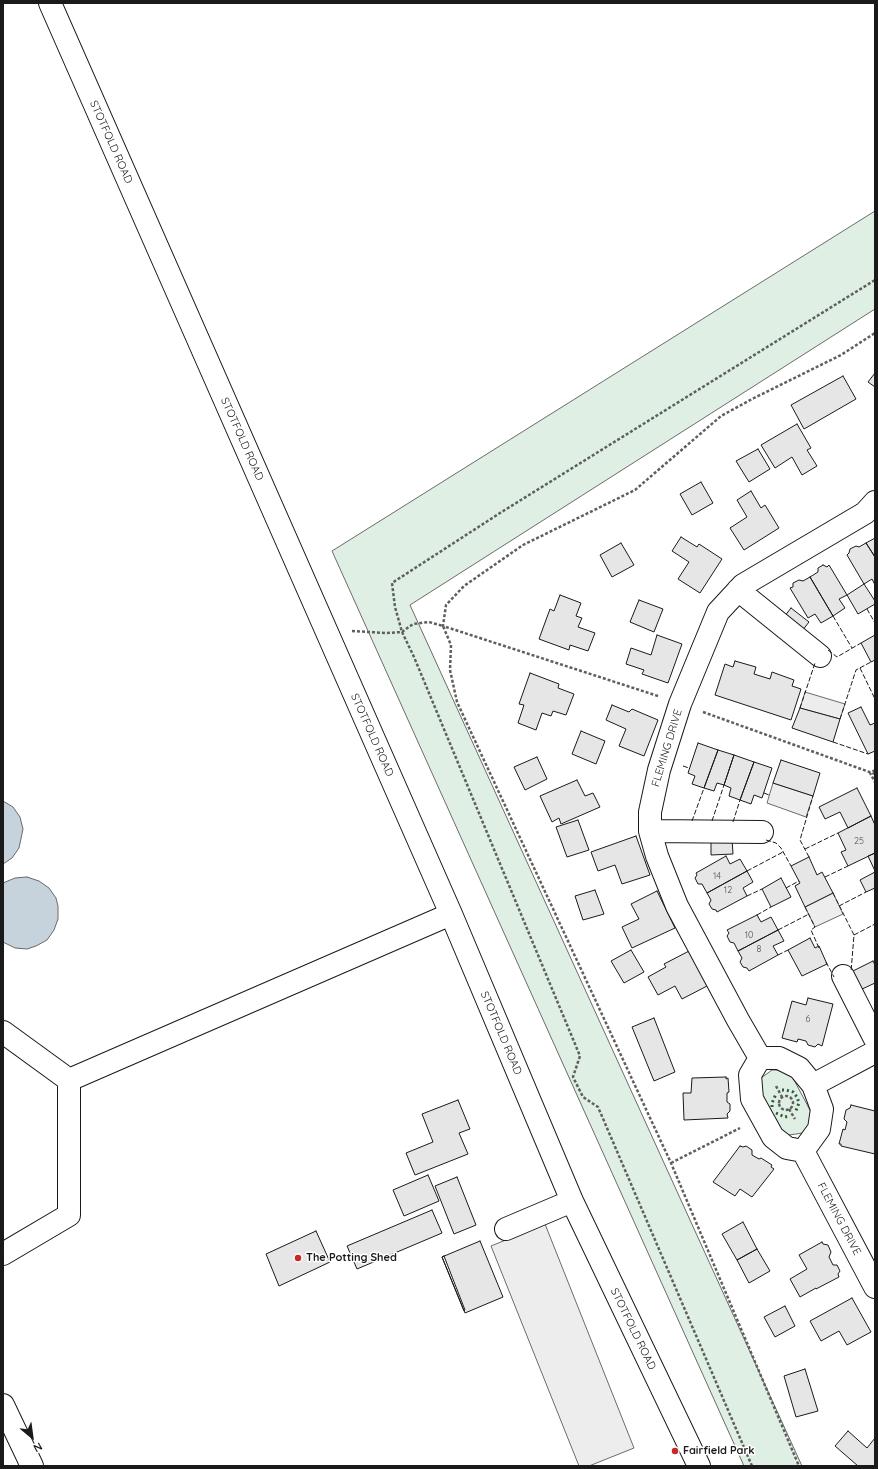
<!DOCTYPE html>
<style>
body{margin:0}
#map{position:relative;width:878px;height:1469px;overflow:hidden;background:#fff;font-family:Quicksand,sans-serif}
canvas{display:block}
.frame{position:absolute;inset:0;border:4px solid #1a1a1a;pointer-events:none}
.north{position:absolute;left:12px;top:1417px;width:40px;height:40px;-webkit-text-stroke:3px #fff;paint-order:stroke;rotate:151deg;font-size:11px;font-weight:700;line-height:16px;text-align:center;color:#1a1a1a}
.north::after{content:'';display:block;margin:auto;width:14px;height:18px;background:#1a1a1a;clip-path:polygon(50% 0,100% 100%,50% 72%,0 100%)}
</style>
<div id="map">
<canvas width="878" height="1469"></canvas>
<div class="frame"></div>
<div class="north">N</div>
</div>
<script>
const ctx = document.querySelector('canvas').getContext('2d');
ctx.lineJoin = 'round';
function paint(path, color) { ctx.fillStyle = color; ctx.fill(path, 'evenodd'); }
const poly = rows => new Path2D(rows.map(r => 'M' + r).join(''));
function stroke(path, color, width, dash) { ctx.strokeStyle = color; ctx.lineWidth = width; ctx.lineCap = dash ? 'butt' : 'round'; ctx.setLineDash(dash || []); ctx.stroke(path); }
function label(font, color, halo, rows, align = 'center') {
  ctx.font = font + ' Quicksand,sans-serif'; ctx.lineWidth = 3; ctx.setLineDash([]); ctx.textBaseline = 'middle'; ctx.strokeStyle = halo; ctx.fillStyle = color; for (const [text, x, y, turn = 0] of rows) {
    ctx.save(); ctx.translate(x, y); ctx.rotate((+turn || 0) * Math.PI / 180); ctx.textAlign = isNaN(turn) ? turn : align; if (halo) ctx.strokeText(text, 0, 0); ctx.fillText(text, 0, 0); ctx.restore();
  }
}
const green = poly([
 [875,211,875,309,410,605,802,1466,744,1466,332,551,875,211],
 [772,1070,782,1070,788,1072,793,1078,811,1112,811,1122,803,1133,789,1135,784,1133,779,1129,759,1094,761,1078,772,1070]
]);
paint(green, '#e0efe3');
stroke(green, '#6a6a6a', 1);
const parking = poly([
 [805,692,845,704,840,719,800,708,805,692],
 [773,783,813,796,806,817,767,803,773,783],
 [833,893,843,914,815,927,805,907,833,893],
 [545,1224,634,1448,589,1466,579,1466,491,1246,545,1224]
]);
paint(parking, '#ededed');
stroke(parking, '#6a6a6a', 1);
const water = poly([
 [3,801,13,807,20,817,23,829,19,848,12,858,3,864,3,801],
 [27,877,39,881,49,888,56,898,58,906,58,919,54,930,47,940,36,946,27,949,15,948,3,942,3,883,15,878,27,877]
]);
paint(water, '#c6d2dc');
stroke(water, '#6a6a6a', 1);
const building = poly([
 [875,373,875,387,868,382,875,373],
 [843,376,856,399,804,429,791,405,843,376],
 [797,424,811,448,807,450,817,466,802,475,792,457,775,468,761,445,797,424],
 [758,449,770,469,749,482,736,461,758,449],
 [701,482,713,503,692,515,680,494,701,482],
 [751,491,761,508,765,505,779,528,744,550,730,528,747,517,737,500,751,491],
 [875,535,875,557,866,543,875,538,875,535],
 [681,537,697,547,699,544,722,559,700,593,678,579,689,562,672,551,681,537],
 [621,543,634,565,612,577,600,555,621,543],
 [866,543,875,557,875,585,872,579,864,584,847,555,849,553,850,549,856,546,859,547,866,543],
 [823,565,827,567,829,565,847,595,839,599,845,608,833,616,810,577,818,572,818,568,823,565],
 [810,577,833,616,821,623,815,614,808,618,790,588,793,587,793,583,799,580,803,581,810,577],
 [864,584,875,601,875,604,858,614,847,595,864,584],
 [560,595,581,603,576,616,582,618,578,627,595,633,588,651,570,645,569,650,539,639,550,609,554,611,560,595],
 [639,600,663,609,654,632,630,622,639,600],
 [791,608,809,622,802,631,784,617,791,608],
 [657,635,682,644,668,683,642,674,644,670,626,664,631,648,651,655,657,635],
 [875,635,875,660,871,662,861,643,875,635],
 [735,661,756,667,754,674,770,679,772,672,794,680,792,686,801,689,791,720,715,695,725,664,733,667,735,661],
 [530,673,559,684,558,688,574,694,566,715,553,711,551,716,542,713,536,730,518,723,524,705,519,704,530,673],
 [612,705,629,712,632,709,658,720,644,756,619,746,626,729,606,720,612,705],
 [861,707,870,725,875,723,875,751,868,754,848,713,861,707],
 [800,708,840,719,833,742,792,728,800,708],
 [581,731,605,741,596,764,572,754,581,731],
 [698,743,718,750,704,788,692,784,695,776,688,773,698,743],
 [718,750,734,755,724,785,717,783,714,791,704,788,718,750],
 [734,755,754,762,740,800,729,796,731,788,724,785,734,755],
 [537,757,547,779,525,790,514,767,537,757],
 [781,760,820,773,813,796,773,783,781,760],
 [754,762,772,768,762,798,754,795,751,804,740,800,754,762],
 [577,780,585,796,593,793,600,807,561,824,559,818,552,822,540,796,577,780],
 [857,788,871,816,848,828,840,812,825,819,819,807,857,788],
 [871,816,875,825,875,853,848,866,841,852,846,850,838,833,871,816],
 [578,820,589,850,567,857,556,827,578,820],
 [636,836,650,875,622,884,615,865,598,871,591,852,636,836],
 [711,839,732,839,733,854,711,855,711,839],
 [875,853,875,871,868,856,875,853],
 [726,856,730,864,740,859,747,871,707,893,702,884,698,884,695,878,697,875,696,873,726,856],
 [809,857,817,875,822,872,833,893,805,907,795,886,800,883,791,866,809,857],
 [747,871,753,882,743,888,747,896,717,912,716,910,712,909,709,904,711,900,707,893,747,871],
 [875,872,875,888,866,892,860,880,875,872],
 [781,878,791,897,771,907,762,889,781,878],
 [595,890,604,914,583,920,575,896,595,890],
 [657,891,675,928,632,948,622,927,639,919,631,904,657,891],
 [757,915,761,922,771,917,778,930,738,951,734,943,730,942,727,936,729,933,727,930,757,915],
 [778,930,784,941,773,946,778,955,749,971,747,968,743,967,740,962,742,958,738,951,778,930],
 [810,938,815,948,819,946,827,964,802,976,788,950,810,938],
 [631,950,644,972,624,983,611,961,631,950],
 [691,950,709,985,682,999,675,986,658,995,648,977,666,967,664,964,691,950],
 [873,961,875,965,875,983,860,990,851,972,873,961],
 [808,998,833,1004,822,1046,818,1044,815,1047,808,1045,806,1041,798,1039,797,1042,782,1038,792,1001,806,1005,808,998],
 [654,1018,675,1072,654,1081,632,1027,654,1018],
 [726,1077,726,1079,728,1078,729,1092,727,1093,727,1102,730,1104,730,1111,727,1114,728,1118,684,1120,683,1093,691,1093,692,1078,726,1077],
 [458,1100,470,1129,459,1133,468,1154,415,1175,406,1153,433,1142,422,1114,458,1100],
 [851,1105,875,1111,875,1154,841,1146,841,1144,839,1144,843,1129,845,1130,847,1122,844,1119,846,1110,850,1108,851,1105],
 [740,1146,743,1147,746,1146,752,1150,752,1155,759,1159,761,1158,772,1165,771,1167,774,1169,752,1197,740,1189,735,1196,713,1182,740,1146],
 [428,1175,439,1201,404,1216,393,1190,428,1175],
 [457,1177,476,1225,454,1234,435,1186,457,1177],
 [432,1210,442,1233,357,1269,347,1246,432,1210],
 [743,1222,757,1249,737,1260,722,1234,743,1222],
 [316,1231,330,1262,279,1286,266,1254,316,1231],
 [480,1241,503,1297,465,1313,442,1257,480,1241],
 [822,1242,823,1244,828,1245,831,1252,829,1257,833,1265,837,1265,840,1271,838,1274,839,1277,816,1289,816,1288,800,1297,790,1279,807,1269,799,1255,822,1242],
 [757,1249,770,1271,749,1283,737,1260,757,1249],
 [444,1256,465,1310,464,1311,442,1257,444,1256],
 [852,1298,871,1332,847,1345,839,1331,821,1341,810,1321,852,1298],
 [785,1306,795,1326,775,1337,764,1317,785,1306],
 [805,1369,818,1411,796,1417,784,1376,805,1369],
 [848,1431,867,1448,875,1438,875,1466,858,1466,835,1446,848,1431]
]);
paint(building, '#e6e6e6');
stroke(building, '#1a1a1a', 1);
const minor = poly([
 [50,3,451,914,572,1201,699,1466],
 [738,590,820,656],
 [650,831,762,832],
 [843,976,875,1039],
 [3,1032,69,1080],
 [760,1058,738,1020,677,906,657,856,650,831,650,812,659,770,680,704,718,612,743,585,865,513,875,502],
 [760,1058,779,1058,799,1068,813,1085,822,1109,819,1129,803,1151,787,1148,773,1137,752,1099,750,1075,760,1058],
 [69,1080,451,914],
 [813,1085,875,1052],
 [803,1151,875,1287],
 [506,1229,572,1201],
 [3,1254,69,1215,69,1080],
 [3,1405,32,1466]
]);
stroke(minor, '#1a1a1a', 24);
stroke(poly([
 [352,631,386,633,402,632,413,624,429,622,443,626,451,645,450,670,457,702,671,1163,799,1466],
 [658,696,443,626,446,605,464,586,523,545,635,490,721,416,754,398,841,355,875,333],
 [703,712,875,774],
 [875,770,870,773,875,782],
 [776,1086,782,1097],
 '779 1103a7 7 0 1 1 14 0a7 7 0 1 1-14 0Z',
 [789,1109,795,1119],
 [671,1163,740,1128],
 [752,1466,598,1107,583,1097,573,1077,580,1056,414,657,402,632,395,607,392,583,500,513,875,280]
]), '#5f5f5f', 2.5, [3, 2]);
stroke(minor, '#fff', 22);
stroke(poly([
 [782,1090,786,1090,793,1092,797,1097,799,1103,795,1113],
 [772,1107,772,1103,776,1094],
 [776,1113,785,1117,789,1116]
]), '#2b5a34', 3, [2, 3]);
stroke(poly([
 [867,609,875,623],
 [833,616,852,648],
 [828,650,837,657,861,643],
 [860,668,875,699],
 [800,708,815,663],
 [840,719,856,670,871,662],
 [833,742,868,754],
 [683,766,689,768],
 [764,793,769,795],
 [692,821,704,788],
 [712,821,724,785],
 [733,822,740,800],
 [766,840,776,843,781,848,791,866],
 [805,849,838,833],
 [809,857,800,840,813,796],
 [747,871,783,852],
 [825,877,848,866],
 [786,888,799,881],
 [833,893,854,935,851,972],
 [747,896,762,889],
 [839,906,866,892],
 [805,907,815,927,811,930,819,948],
 [757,915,771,907],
 [778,930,809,914],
 [854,935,875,924],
 [778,955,788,950],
 [826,962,834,977]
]), '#1a1a1a', 1, [5, 2]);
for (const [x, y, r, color] of [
 [298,1258,4,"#c62828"],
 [675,1451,4,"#c62828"]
]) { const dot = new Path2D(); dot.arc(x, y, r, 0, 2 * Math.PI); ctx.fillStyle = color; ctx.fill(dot); stroke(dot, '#fff', 1.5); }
label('9px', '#4d4d4d', null, [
 ["25",859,841],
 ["14",717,876],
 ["12",728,890],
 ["10",749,935],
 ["8",759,949],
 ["6",808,1019]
]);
label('11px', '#1a1a1a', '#fff', [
 ["STOTFOLD ROAD",111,142,66],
 ["STOTFOLD ROAD",242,439,66],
 ["STOTFOLD ROAD",372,735,66],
 ["FLEMING DRIVE",667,748,-73],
 ["STOTFOLD ROAD",501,1033,67],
 ["FLEMING DRIVE",839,1219,62],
 ["STOTFOLD ROAD",633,1329,64]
]);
label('bold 11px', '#1a1a1a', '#fff', [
 ["The Potting Shed",306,1258],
 ["Fairfield Park",683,1451]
], 'left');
</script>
